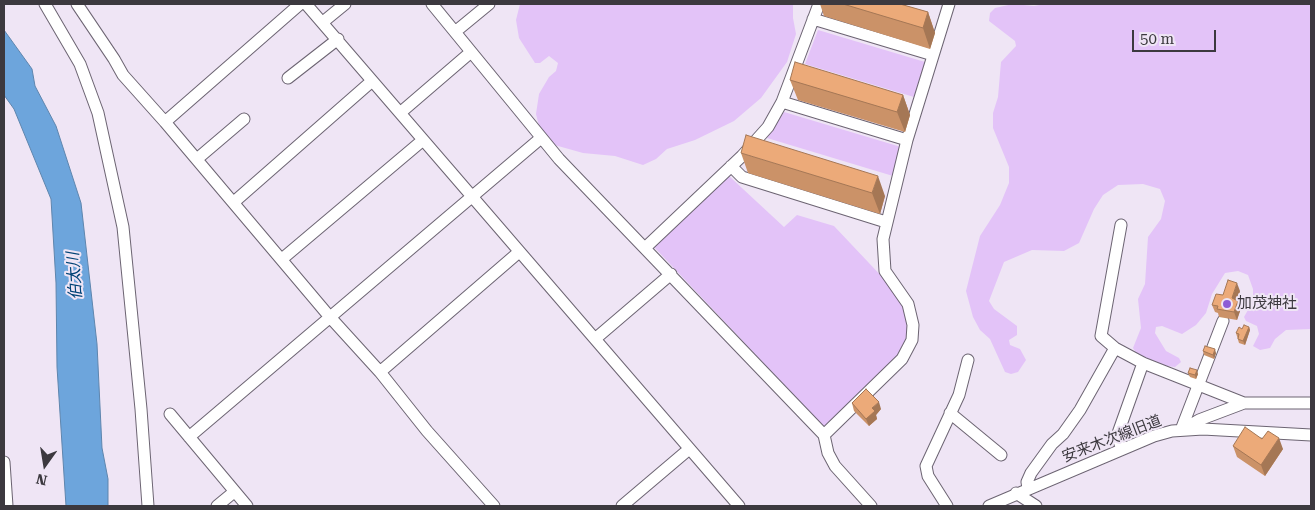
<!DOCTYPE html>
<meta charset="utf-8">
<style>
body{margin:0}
#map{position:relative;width:1315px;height:510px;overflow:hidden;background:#efe5f5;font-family:"Roboto Serif",serif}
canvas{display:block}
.frame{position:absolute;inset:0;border:5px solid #3c393f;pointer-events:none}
.north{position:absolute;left:20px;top:440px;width:50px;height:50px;-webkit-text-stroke:4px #efe5f5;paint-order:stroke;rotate:193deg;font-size:14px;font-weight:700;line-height:20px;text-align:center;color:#3c393f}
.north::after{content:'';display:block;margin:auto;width:18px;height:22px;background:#3c393f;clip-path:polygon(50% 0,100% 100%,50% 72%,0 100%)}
.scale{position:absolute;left:1132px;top:30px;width:84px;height:22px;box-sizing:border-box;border:2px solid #3c393f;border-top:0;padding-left:6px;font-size:15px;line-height:18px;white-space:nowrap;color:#3c393f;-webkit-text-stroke:4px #efe5f5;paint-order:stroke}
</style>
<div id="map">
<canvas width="1315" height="510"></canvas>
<div class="frame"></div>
<div class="north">N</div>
<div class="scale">50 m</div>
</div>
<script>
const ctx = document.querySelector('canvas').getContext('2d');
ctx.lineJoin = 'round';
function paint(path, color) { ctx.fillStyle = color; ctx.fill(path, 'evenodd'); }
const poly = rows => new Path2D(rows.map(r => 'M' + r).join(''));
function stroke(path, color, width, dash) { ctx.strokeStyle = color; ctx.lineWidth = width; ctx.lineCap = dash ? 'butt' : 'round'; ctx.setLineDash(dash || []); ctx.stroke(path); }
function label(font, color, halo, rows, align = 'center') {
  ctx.font = font + ' "Roboto Serif","Noto Sans JP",serif'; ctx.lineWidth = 4; ctx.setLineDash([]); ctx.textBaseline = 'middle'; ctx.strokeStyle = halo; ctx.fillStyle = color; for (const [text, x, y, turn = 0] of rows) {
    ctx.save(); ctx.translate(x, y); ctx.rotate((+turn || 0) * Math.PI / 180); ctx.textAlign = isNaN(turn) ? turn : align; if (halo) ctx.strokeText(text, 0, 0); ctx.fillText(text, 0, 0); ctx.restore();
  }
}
paint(poly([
 [520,4,793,4,793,18,796,34,787,62,761,98,734,121,695,140,667,149,656,159,643,165,615,156,583,153,551,144,541,134,536,114,539,94,549,77,556,71,558,63,549,56,540,63,535,63,519,38,516,20],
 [1013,4,1034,6,1045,4,1311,4,1311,329,1286,330,1275,339,1270,348,1260,350,1253,346,1259,334,1257,326,1246,321,1244,317,1253,301,1253,289,1248,275,1238,271,1225,273,1212,294,1206,313,1196,325,1182,334,1162,326,1156,327,1155,333,1166,351,1179,358,1181,362,1175,367,1160,365,1139,357,1133,348,1141,328,1138,299,1145,284,1148,237,1161,219,1165,201,1160,189,1143,184,1118,185,1103,195,1094,209,1079,243,1064,251,1032,250,1004,262,989,301,994,309,1017,326,1017,335,1009,340,1010,345,1020,349,1026,360,1018,372,1011,374,1005,372,990,339,980,330,973,317,966,291,980,236,1000,205,1009,183,1009,167,993,128,993,113,998,97,1001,62,1016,46,1015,41,989,21,990,13,995,8],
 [818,30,925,62,914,97,805,64],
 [784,112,901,147,893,176,767,138],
 [729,176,784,227,797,215,834,226,903,299,910,336,896,358,824,427,654,247]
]), '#e3c3f8');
const water = poly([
 [4,30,32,69,35,86,56,126,81,203,97,344,102,448,108,479,108,506,66,506,57,367,56,283,51,199,14,109,4,95,4,30]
]);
paint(water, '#6da5dc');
stroke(water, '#5e85ad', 1);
const minor = poly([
 [45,4,80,64,98,113,123,227,141,409,148,506],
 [77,4,114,59,123,75,165,122],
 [300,4,165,122,329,316,380,372,427,431,494,506],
 [306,4,739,506],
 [432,4,559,159,824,435,828,453,835,466,871,506],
 [813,19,933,55],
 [323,22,345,4],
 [455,32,489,4],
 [288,78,338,39],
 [782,102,907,140],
 [400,113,471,52],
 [197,159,244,119],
 [731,166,742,177,886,222],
 [234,202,372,81],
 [1121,225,1101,336,1115,348,1143,363,1244,403],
 [646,247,742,156,768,127,782,102,819,4],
 [282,259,423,140],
 [595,339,671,274],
 [380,372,519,252],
 [950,413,1001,455],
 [170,414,247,506],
 [1181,430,1223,321],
 [1182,430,1199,420,1244,403,1311,403],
 [824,435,902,359,912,340,913,325,908,304,885,271,883,239,907,140,949,4],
 [189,437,541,138],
 [1122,449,1117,436,1143,363],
 [4,462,7,506],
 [1028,488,1027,482,1031,473,1052,444,1063,434,1080,410,1115,348],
 [1016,493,1036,506],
 [217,506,234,492],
 [622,506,688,450],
 [947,506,928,476,926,466,959,395,968,360],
 [989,506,1154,436,1172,431,1203,429,1311,435]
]);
stroke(minor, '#6c6472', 13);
stroke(minor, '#fff', 11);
paint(poly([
 [820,4,900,4,928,12,935,33,930,49,824,16],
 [790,80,903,95,910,115,905,132,798,100],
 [741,153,885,196,880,214,748,173],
 [1240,291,1237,300,1241,308,1237,320,1219,317,1218,313,1215,312,1212,305,1223,295],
 [1249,327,1250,330,1245,345,1239,343,1236,333,1242,329],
 [1203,351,1216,353,1214,359,1204,355],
 [1188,373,1198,374,1196,379,1190,377],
 [852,403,881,409,876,415,877,419,869,426,854,411],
 [1262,439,1283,449,1265,476,1237,457,1233,446]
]), '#cb9268');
paint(poly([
 [928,12,935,33,930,49,923,28],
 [903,95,910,115,905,132,897,112],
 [878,176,885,196,880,214,872,193],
 [1237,283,1240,291,1235,306,1232,298],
 [1238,301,1241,308,1237,320,1234,312],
 [1249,327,1250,330,1245,345,1243,341],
 [1215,349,1216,353,1214,359,1213,355],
 [1197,370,1198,374,1196,379,1195,375],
 [879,402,881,409,876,415,877,419,869,426,866,419,872,408],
 [1279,438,1283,449,1265,476,1261,465]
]), '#a57755');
const building = poly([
 [843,4,900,4,928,12,923,28,843,4],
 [795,62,903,95,897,112,790,80,795,62],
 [746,135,878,176,872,193,741,153,746,135],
 [1228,280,1237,283,1232,298,1238,301,1234,312,1217,309,1218,306,1212,305,1216,294,1223,295,1228,280],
 [1244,325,1249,327,1243,341,1238,339,1239,334,1236,333,1239,327,1242,329,1244,325],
 [1205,346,1215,349,1213,355,1203,351,1205,346],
 [1190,368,1197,370,1195,375,1188,373,1190,368],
 [866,389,879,402,872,408,875,411,866,419,852,403,866,389],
 [1245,427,1262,439,1268,431,1279,438,1261,465,1233,446,1245,427]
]);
paint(building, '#ecaa79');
stroke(building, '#a57755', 1);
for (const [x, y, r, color] of [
 [1227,304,5,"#8d5dd6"]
]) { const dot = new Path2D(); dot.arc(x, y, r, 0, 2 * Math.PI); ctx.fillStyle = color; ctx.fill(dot); stroke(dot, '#efe5f5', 2); }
label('15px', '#3c393f', '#efe5f5', [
 ["加茂神社",1237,304]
], 'left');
label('15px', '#3c393f', '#efe5f5', [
 ["安来木次線旧道",1112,439,-21]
]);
label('italic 16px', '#004376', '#efe5f5', [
 ["伯太川",75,276,-94]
]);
</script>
